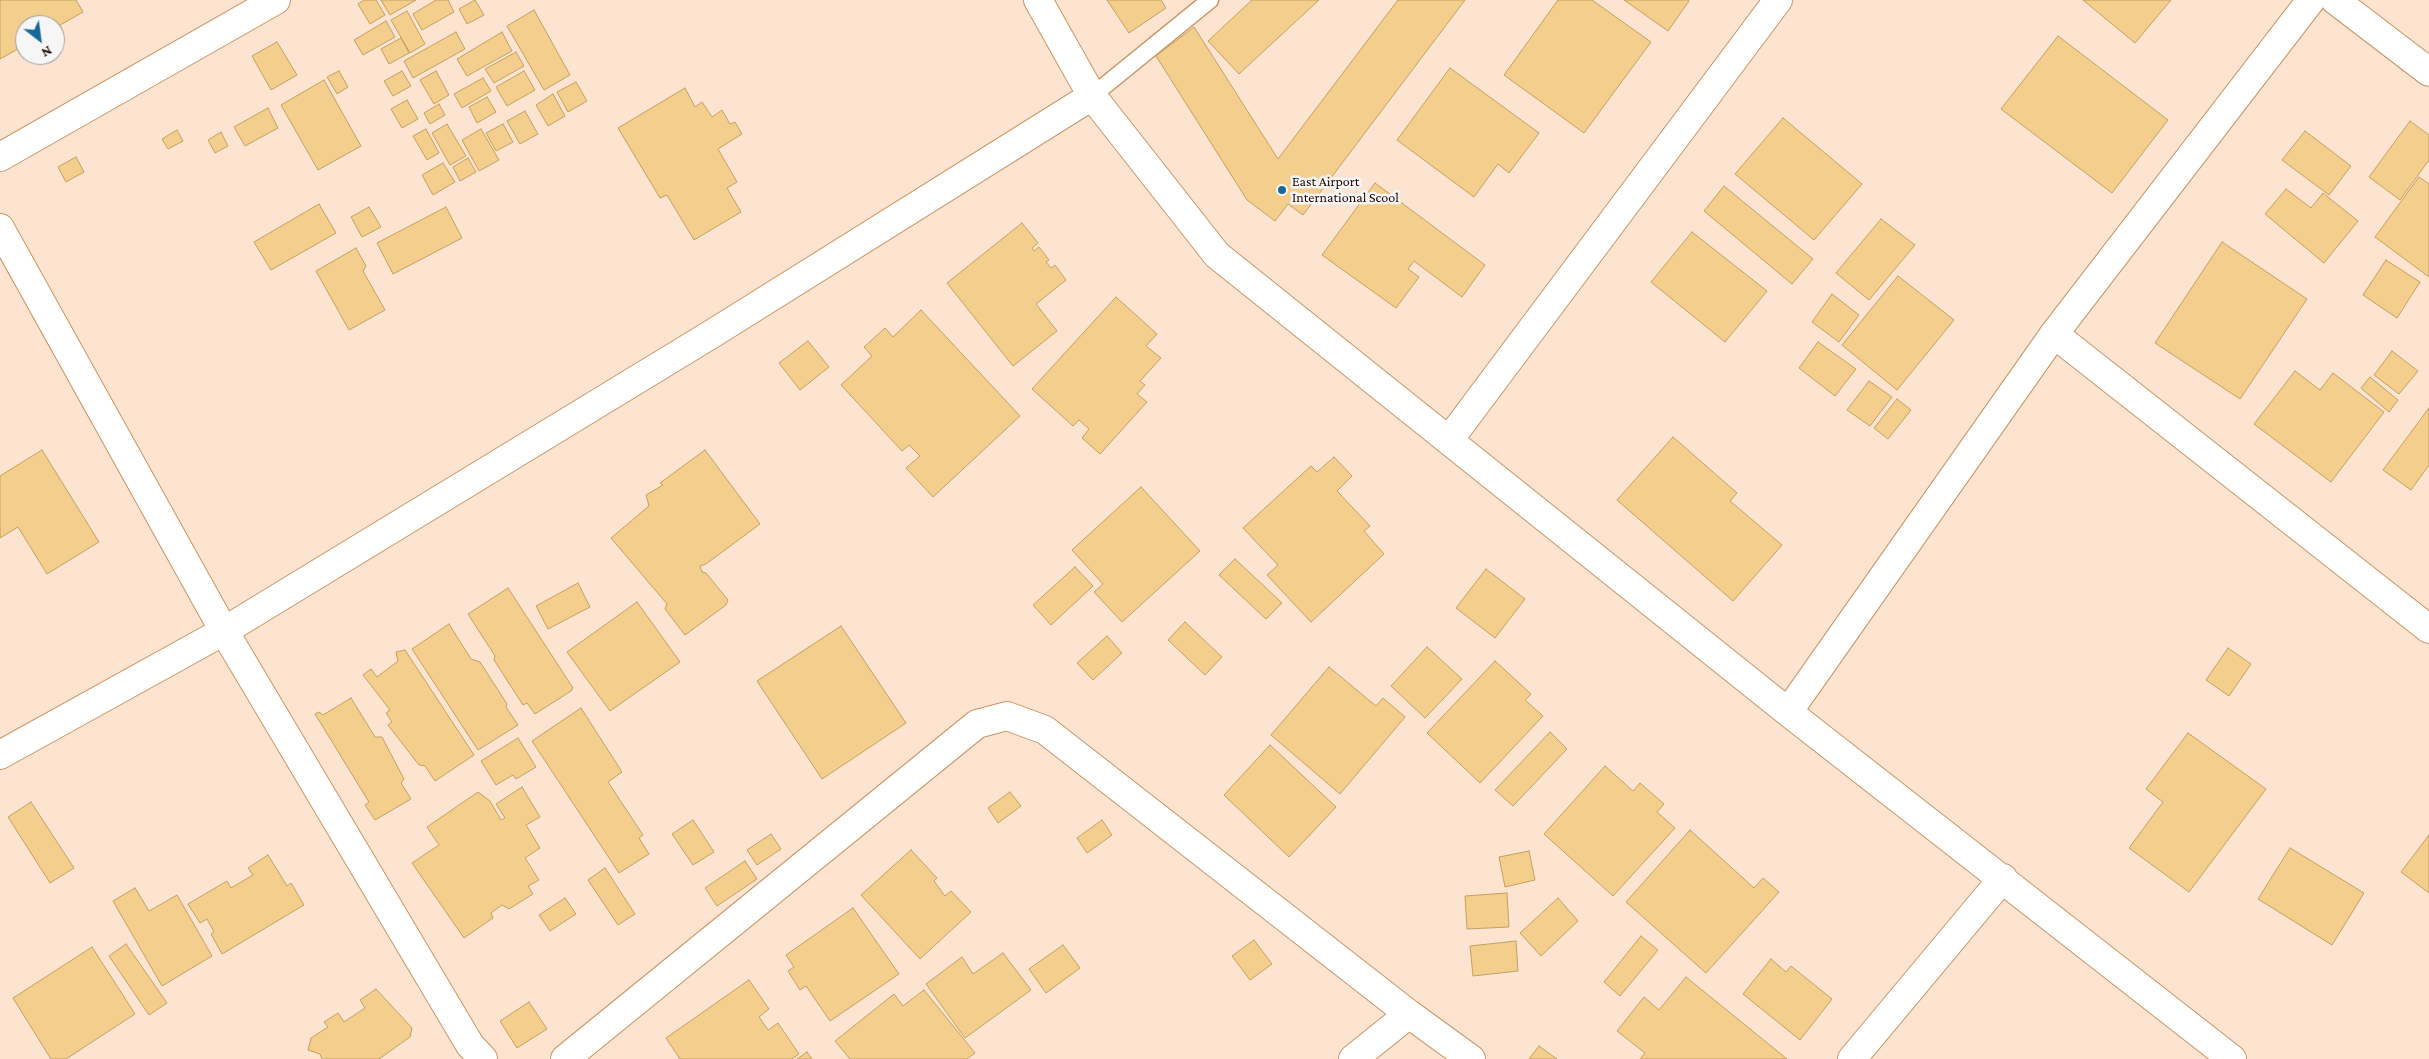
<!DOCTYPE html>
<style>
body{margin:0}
#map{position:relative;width:2429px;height:1059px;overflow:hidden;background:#fce4d0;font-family:"Crimson Pro",serif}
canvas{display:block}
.north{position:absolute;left:15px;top:15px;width:50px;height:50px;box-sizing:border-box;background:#f6f6f6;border:1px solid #a09894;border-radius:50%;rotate:150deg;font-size:14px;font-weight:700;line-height:20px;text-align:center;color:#1e0a00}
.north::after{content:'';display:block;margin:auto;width:18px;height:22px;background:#18699b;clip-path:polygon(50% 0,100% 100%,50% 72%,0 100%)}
</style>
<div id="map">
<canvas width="2429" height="1059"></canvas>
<div class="north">N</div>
</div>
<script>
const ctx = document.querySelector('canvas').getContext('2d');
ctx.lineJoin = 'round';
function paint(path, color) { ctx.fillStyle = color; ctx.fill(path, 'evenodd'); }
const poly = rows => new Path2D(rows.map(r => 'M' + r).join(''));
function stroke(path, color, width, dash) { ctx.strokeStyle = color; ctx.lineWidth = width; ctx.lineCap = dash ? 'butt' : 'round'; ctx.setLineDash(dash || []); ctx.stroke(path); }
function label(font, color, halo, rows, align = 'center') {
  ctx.font = font + ' "Crimson Pro",serif'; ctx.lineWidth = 5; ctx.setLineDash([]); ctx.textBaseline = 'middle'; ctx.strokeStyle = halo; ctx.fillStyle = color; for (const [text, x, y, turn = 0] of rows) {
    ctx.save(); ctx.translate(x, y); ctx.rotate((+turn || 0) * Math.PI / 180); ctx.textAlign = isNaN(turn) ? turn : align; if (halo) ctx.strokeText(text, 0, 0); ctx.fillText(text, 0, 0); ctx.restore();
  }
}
const building = poly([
 [0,0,76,0,83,12,55,28,55,25,25,25,25,45,0,59,0,0],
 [364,0,376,0,385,15,370,24,358,4,364,0],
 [381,0,416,0,390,15,381,0],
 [436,0,448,0,454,12,422,30,413,14,436,0],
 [475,0,484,15,467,24,459,9,475,0],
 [1107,0,1161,0,1166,8,1129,33,1107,0],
 [1252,0,1319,0,1239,74,1208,41,1252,0],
 [1398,0,1465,0,1303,215,1288,204,1275,221,1247,200,1156,56,1194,27,1278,159,1398,0],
 [1558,0,1592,0,1651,42,1584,133,1504,75,1558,0],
 [1624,0,1688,0,1689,1,1668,31,1624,0],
 [2083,0,2171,0,2135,43,2083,0],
 [534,10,570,75,544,90,507,26,534,10],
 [407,11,425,44,410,53,391,20,407,11],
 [386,21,395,37,363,55,354,40,386,21],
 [456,32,465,49,413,78,404,61,456,32],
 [502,32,512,51,467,76,457,59,502,32],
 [2058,36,2168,120,2112,193,2001,109,2058,36],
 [401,38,409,53,389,64,381,49,401,38],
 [277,42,297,75,271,90,252,56,277,42],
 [516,52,524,66,494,83,485,69,516,52],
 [1450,68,1539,133,1509,173,1498,164,1474,197,1397,140,1450,68],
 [339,71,348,87,337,94,327,77,339,71],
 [402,71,411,86,393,96,384,81,402,71],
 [436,71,449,95,434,104,420,80,436,71],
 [524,71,535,90,507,106,496,87,524,71],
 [483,78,491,91,462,108,454,94,483,78],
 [324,80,361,146,318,170,281,105,324,80],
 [576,82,587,101,568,112,557,92,576,82],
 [685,88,695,107,702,102,712,117,722,110,730,124,735,122,742,134,718,149,737,182,727,188,741,212,694,240,667,195,660,198,618,128,685,88],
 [553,94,565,116,548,126,536,105,553,94],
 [487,97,496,112,477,123,469,107,487,97],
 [407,100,418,119,402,128,391,109,407,100],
 [439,104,445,115,430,124,424,113,439,104],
 [268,108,278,128,245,146,234,127,268,108],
 [525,111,538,134,520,144,507,121,525,111],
 [1783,118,1862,184,1814,240,1735,174,1783,118],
 [2410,121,2429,135,2429,160,2400,200,2369,177,2410,121],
 [447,124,466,156,450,165,432,133,447,124],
 [503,124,513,142,496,151,486,133,503,124],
 [426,129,439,153,427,160,413,136,426,129],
 [481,129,499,160,479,171,462,140,481,129],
 [177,130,183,141,168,149,162,139,177,130],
 [2305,131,2351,166,2329,195,2282,160,2305,131],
 [221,132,228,146,215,153,208,140,221,132],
 [76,157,84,172,66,182,58,167,76,157],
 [468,158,476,172,460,181,453,167,468,158],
 [443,163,455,182,433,195,422,175,443,163],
 [2419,177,2429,184,2429,277,2375,237,2419,177],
 [1375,183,1485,265,1462,297,1414,261,1408,269,1419,277,1396,308,1322,255,1375,183],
 [1724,186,1813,259,1792,284,1704,211,1724,186],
 [2286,189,2311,208,2323,193,2358,221,2324,263,2265,214,2286,189],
 [319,204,336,233,271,270,254,242,319,204],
 [369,207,381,227,362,237,351,217,369,207],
 [446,207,462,238,393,274,377,243,446,207],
 [1881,219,1915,245,1869,300,1836,273,1881,219],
 [1022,223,1038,243,1032,248,1034,251,1039,247,1049,260,1046,262,1051,268,1055,265,1066,280,1036,304,1057,331,1013,366,947,283,1022,223],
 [1692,232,1767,291,1725,342,1651,282,1692,232],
 [2222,242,2307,299,2240,399,2155,343,2222,242],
 [356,248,366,266,363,271,385,310,349,330,316,271,356,248],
 [2386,260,2420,282,2397,318,2363,295,2386,260],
 [1898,276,1954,320,1897,390,1842,345,1898,276],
 [1832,294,1859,315,1839,342,1812,322,1832,294],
 [1116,297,1157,334,1146,346,1161,358,1140,381,1145,385,1137,394,1147,402,1100,454,1082,438,1089,429,1079,420,1073,426,1032,389,1116,297],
 [921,310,1020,416,933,497,906,468,920,456,909,445,902,451,841,385,872,356,864,347,885,328,893,337,921,310],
 [808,341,829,367,800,390,779,363,808,341],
 [1818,342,1856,369,1835,396,1799,368,1818,342],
 [2392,351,2418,371,2399,394,2374,375,2392,351],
 [2295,371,2320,390,2333,373,2384,412,2331,482,2254,424,2295,371],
 [2370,377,2398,400,2389,412,2361,388,2370,377],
 [1869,381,1892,397,1870,426,1847,410,1869,381],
 [1897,399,1911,410,1888,439,1874,428,1897,399],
 [2429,408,2429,465,2411,490,2383,470,2429,408],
 [1673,437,1737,493,1730,501,1782,545,1733,601,1617,500,1673,437],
 [42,450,99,542,47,574,18,527,0,538,0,476,42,450],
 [705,450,760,524,706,564,700,566,702,572,706,573,728,600,726,605,685,635,665,609,667,604,611,538,649,506,646,495,663,485,660,483,705,450],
 [1334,457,1352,476,1337,491,1370,526,1364,531,1384,554,1311,622,1267,575,1278,565,1243,528,1311,466,1317,472,1334,457],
 [1141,487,1200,551,1122,622,1094,592,1103,584,1072,550,1141,487],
 [1235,559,1282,603,1266,619,1219,575,1235,559],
 [1075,567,1093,586,1051,625,1033,605,1075,567],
 [1486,569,1525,599,1495,638,1456,608,1486,569],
 [578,583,590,607,548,629,536,606,578,583],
 [508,588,573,688,571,691,535,714,527,703,523,705,494,660,495,656,468,614,508,588],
 [637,602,680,662,610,711,567,652,637,602],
 [1185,622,1222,657,1205,675,1168,640,1185,622],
 [449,624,471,659,480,662,507,704,506,707,518,725,478,750,412,649,449,624],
 [841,626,906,723,822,779,757,681,841,626],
 [1107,636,1122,653,1093,680,1077,663,1107,636],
 [1427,647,1462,679,1425,718,1391,686,1427,647],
 [2228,648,2251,664,2229,696,2206,680,2228,648],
 [405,650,474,755,435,781,425,766,419,765,388,725,392,722,386,713,390,710,363,675,371,669,377,677,398,661,396,652,405,650],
 [1495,661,1531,694,1525,700,1543,716,1480,783,1427,733,1495,661],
 [1329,667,1376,706,1383,698,1405,717,1340,794,1271,735,1329,667],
 [351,698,375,737,382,737,404,779,401,783,411,799,375,820,365,805,369,802,315,714,319,712,323,715,351,698],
 [581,708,622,772,608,782,643,835,639,838,649,854,619,873,532,741,581,708],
 [1550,732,1567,749,1513,806,1495,790,1550,732],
 [2188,733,2266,789,2189,892,2129,848,2163,802,2146,789,2188,733],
 [518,738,536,767,516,779,513,775,496,785,481,761,518,738],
 [1270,745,1336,807,1289,857,1224,795,1270,745],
 [1605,766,1633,791,1640,783,1664,804,1657,812,1675,828,1613,896,1544,834,1605,766],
 [522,787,540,817,526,825,540,848,525,858,539,880,528,886,533,894,509,909,502,905,491,913,493,918,464,938,412,863,439,845,427,827,478,792,490,801,501,820,505,818,496,804,522,787],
 [1010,792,1021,806,998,823,988,808,1010,792],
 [31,802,74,868,50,883,8,817,31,802],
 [693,820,714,852,693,865,672,834,693,820],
 [1102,820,1112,835,1087,853,1077,838,1102,820],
 [1690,830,1754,888,1763,878,1779,892,1706,973,1626,902,1690,830],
 [771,834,781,849,757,865,747,850,771,834],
 [2429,835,2429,893,2401,872,2429,835],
 [2290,848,2364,893,2332,945,2258,899,2290,848],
 [911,850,937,878,934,881,945,896,951,891,971,912,920,959,861,895,911,850],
 [1529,851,1535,880,1505,887,1499,857,1529,851],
 [268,855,287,886,291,883,304,905,222,954,211,934,214,932,207,919,200,923,188,904,227,881,231,888,253,875,248,868,268,855],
 [745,861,757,879,717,906,705,888,745,861],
 [605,868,635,914,618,925,588,880,605,868],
 [135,888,149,911,177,895,212,956,162,986,113,901,135,888],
 [1507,893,1509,927,1467,929,1465,896,1507,893],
 [565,898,576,914,550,931,539,915,565,898],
 [1558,898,1578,921,1541,956,1520,933,1558,898],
 [853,908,899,974,830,1021,806,986,800,990,788,971,794,967,786,955,853,908],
 [1641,936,1658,950,1620,996,1604,982,1641,936],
 [1254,940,1272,964,1250,980,1232,956,1254,940],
 [1516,941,1518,971,1473,976,1470,946,1516,941],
 [126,944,167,1003,149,1015,109,956,126,944],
 [1063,945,1080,968,1046,993,1029,969,1063,945],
 [92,947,135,1014,66,1059,51,1059,13,998,92,947],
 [1003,953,1031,990,965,1038,926,984,962,957,973,974,1003,953],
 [1771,959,1786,972,1791,966,1832,999,1800,1040,1743,994,1771,959],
 [1686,977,1787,1059,1640,1059,1645,1053,1617,1031,1644,997,1659,1010,1686,977],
 [749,980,769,1009,759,1017,768,1030,778,1023,799,1054,792,1059,680,1059,666,1038,749,980],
 [376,989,412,1028,410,1037,379,1059,322,1059,320,1054,308,1050,311,1038,328,1027,324,1022,338,1013,344,1022,365,1008,360,1000,376,989],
 [924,990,975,1053,967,1059,850,1059,835,1041,894,994,903,1006,924,990],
 [529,1002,547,1029,517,1048,500,1021,529,1002],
 [1539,1046,1557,1059,1529,1059,1539,1046],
 [807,1052,812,1059,797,1059,807,1052]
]);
paint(building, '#f3ce8c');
stroke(building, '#c4a05f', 1);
const lane = poly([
 [1092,96,1210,0]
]);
const street = poly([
 [1038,0,1092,96,1217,255,1788,712,2232,1059],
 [2335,0,2429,72],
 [0,157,276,0],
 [0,228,224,631,470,1045,483,1059],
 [2054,334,2429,629],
 [1449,440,1778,0],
 [1788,712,2054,334,2311,0],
 [0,755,224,631,715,332,1092,96],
 [565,1059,977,724,1007,716,1045,730,1409,1014,1471,1059],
 [1353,1059,1409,1014],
 [1852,1059,2003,878]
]);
stroke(lane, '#cc9463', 19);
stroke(street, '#cc9463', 30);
stroke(lane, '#fff', 16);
stroke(street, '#fff', 28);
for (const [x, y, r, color] of [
 [1282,190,5,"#18699b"]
]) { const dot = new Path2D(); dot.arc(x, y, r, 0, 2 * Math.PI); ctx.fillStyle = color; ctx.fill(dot); stroke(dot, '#f6f6f6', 2); }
label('14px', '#1e0a00', '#f6f6f6', [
 ["East Airport",1292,182],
 ["International Scool",1292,198]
], 'left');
</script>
